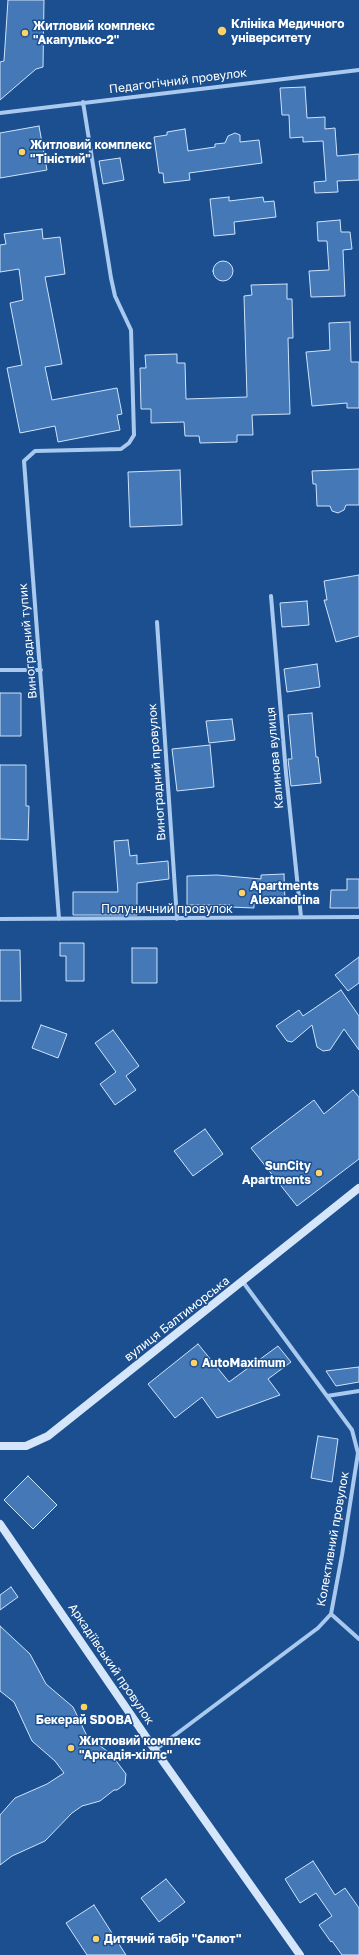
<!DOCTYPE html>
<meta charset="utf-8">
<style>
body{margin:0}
canvas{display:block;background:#1b4f8f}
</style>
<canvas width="359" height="1955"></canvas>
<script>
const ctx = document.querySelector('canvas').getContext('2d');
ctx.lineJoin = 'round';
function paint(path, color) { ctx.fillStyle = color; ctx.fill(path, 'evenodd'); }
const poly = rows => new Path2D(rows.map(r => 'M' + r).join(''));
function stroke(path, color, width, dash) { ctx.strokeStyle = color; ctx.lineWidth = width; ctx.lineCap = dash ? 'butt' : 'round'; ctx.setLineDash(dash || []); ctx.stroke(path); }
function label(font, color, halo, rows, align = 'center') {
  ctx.font = font + ' "Golos Text",sans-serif'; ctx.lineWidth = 3; ctx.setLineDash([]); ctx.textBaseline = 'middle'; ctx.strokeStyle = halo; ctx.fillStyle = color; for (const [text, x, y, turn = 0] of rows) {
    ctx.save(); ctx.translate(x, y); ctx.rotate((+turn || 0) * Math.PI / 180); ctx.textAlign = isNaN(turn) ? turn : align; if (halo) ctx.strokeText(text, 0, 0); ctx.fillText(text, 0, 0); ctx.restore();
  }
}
const building = poly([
 [8,0,44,0,43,67,36,69,0,100,0,62,4,61,8,0],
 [305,87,307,118,325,117,325,129,335,128,337,156,359,154,359,180,337,181,338,192,315,193,314,182,326,181,323,141,303,142,303,137,290,138,289,115,282,115,280,88,305,87],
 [39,126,47,170,0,178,0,133,39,126],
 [185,129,188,151,215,147,215,144,225,143,228,136,235,133,240,135,240,142,259,140,262,163,189,173,190,180,164,183,163,173,159,173,154,137,167,135,167,132,185,129],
 [120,158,124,180,103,184,99,161,120,158],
 [229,197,229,201,263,197,264,202,274,201,276,217,234,222,235,234,214,236,210,199,229,197],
 [340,220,341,232,350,232,352,249,343,250,345,296,311,297,309,271,329,270,327,241,318,241,317,222,340,220],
 [42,229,43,239,60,237,65,274,45,277,62,364,45,367,52,400,117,388,122,414,117,415,120,430,58,442,55,426,20,433,7,368,22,365,10,303,23,300,19,269,0,272,0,245,6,244,4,234,42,229],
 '213 271a10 10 0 1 1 20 0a10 10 0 1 1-20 0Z',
 [287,284,287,299,292,299,293,338,288,338,290,414,252,415,253,435,237,435,237,442,200,443,199,436,185,436,184,422,151,423,151,409,141,409,140,368,146,368,145,355,177,354,177,363,185,363,186,399,247,397,244,296,252,295,251,285,287,284],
 [350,322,351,362,359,362,359,408,347,408,347,403,312,406,306,352,330,350,329,323,350,322],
 [359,469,359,505,346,505,344,510,338,513,332,511,330,506,317,506,316,484,313,484,312,471,359,469],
 [180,470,182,525,130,527,128,472,180,470],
 [359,575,359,636,336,642,324,600,327,600,324,581,359,575],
 [307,601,309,625,282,627,280,603,307,601],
 [317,664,320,687,287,692,284,669,317,664],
 [0,693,21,693,21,736,0,736,0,693],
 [312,713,316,757,318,757,321,783,291,786,288,759,292,759,288,715,312,713],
 [232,719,235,740,209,743,206,721,232,719],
 [210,745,214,787,177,791,172,749,210,745],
 [0,765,26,765,26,806,29,806,28,840,0,839,0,765],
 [128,840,130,856,137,855,137,864,168,861,169,879,137,883,137,915,73,915,73,892,118,892,114,841,128,840],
 [284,874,285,900,254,901,254,908,230,907,230,905,187,905,187,876,217,875,261,879,261,875,284,874],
 [347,879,359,879,359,908,330,908,331,890,347,890,347,879],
 [60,943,84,943,84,981,66,981,66,956,60,956,60,943],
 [132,948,157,948,157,983,132,983,132,948],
 [0,950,20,950,21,1001,0,1001,0,950],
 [359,957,359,983,348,991,335,975,359,957],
 [341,990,359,1016,359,1050,344,1029,330,1050,323,1051,317,1047,312,1025,292,1042,287,1041,276,1026,299,1010,303,1016,341,990],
 [41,1025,67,1034,58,1058,32,1048,41,1025],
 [113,1030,139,1066,126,1076,136,1090,115,1105,100,1084,116,1072,95,1043,113,1030],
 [353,1090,359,1097,359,1159,297,1206,251,1148,314,1100,324,1114,353,1090],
 [205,1129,223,1154,193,1176,174,1151,205,1129],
 [198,1344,229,1382,278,1346,291,1362,268,1379,280,1395,217,1418,202,1397,175,1418,148,1384,198,1344],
 [359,1367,359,1382,336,1386,326,1371,359,1367],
 [318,1436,338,1439,332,1482,311,1478,318,1436],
 [28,1476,57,1505,33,1529,4,1500,28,1476],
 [11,1587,18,1597,0,1610,0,1595,11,1587],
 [0,1626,30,1654,46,1684,73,1707,87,1736,111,1754,126,1774,125,1784,117,1790,114,1790,100,1801,82,1806,72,1813,45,1841,12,1856,0,1865,0,1815,15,1798,47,1784,64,1773,55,1761,32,1741,14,1702,0,1691,0,1626],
 [313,1861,335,1895,345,1888,359,1908,359,1955,342,1955,332,1941,331,1942,319,1925,332,1916,316,1893,300,1903,285,1879,313,1861],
 [166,1879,185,1902,159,1922,141,1898,166,1879],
 [94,1905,126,1955,87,1955,66,1923,94,1905]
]);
paint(building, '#4478b7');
stroke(building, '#cfe3fa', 1);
stroke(poly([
 [0,113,359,70],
 [271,596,286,773,301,917],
 [157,622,177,919],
 [0,670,41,670],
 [0,919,359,917],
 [59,919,24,461,35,451,121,449,129,443,134,435,131,330,115,296,111,278,83,102],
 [327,1396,359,1391],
 [331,1614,359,1639],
 [155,1750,318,1628,331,1614,342,1555,358,1453,352,1430,243,1282]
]), '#a9c9ee', 4);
stroke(poly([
 [0,1446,26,1446,48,1436,359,1188],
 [0,1524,155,1750,300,1955]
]), '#d6e6fa', 8);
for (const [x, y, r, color] of [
 [222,31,5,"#ffd166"],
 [25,33,4,"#ffd166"],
 [22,152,4,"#ffd166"],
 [242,893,4,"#ffd166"],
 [319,1173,4,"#ffd166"],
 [194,1363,4,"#ffd166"],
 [84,1707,4,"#ffd166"],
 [71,1748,4,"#ffd166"],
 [96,1939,4,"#ffd166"]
]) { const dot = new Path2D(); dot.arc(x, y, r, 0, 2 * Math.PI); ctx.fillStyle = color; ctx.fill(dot); stroke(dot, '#1b4f8f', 1.5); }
label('bold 12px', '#fff', '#1b4f8f', [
 ["Клініка Медичного",231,24],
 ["університету",231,38],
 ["Житловий комплекс",33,26],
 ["\"Акапулько-2\"",33,40],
 ["Житловий комплекс",30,145],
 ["\"Тіністий\"",30,159],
 ["Apartments",250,886],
 ["Alexandrina",250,900],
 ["SunCity",311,1166,"right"],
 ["Apartments",311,1180,"right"],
 ["AutoMaximum",202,1363],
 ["Бекерай SDOBA",84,1720,"center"],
 ["Житловий комплекс",79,1741],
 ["\"Аркадія-хіллс\"",79,1755],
 ["Дитячий табір \"Салют\"",104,1939]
], 'left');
label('12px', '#fff', '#1b4f8f', [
 ["Педагогічний провулок",178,81,-7],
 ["Виноградний тупик",28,641,-95],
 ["Калинова вулиця",275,758,-95],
 ["Виноградний провулок",157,772,-94],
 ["Полуничний провулок",167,909],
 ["вулиця Балтиморська",177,1319,-38],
 ["Колективний провулок",333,1539,-80],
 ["Аркадіївський провулок",111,1664,56]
]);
</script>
